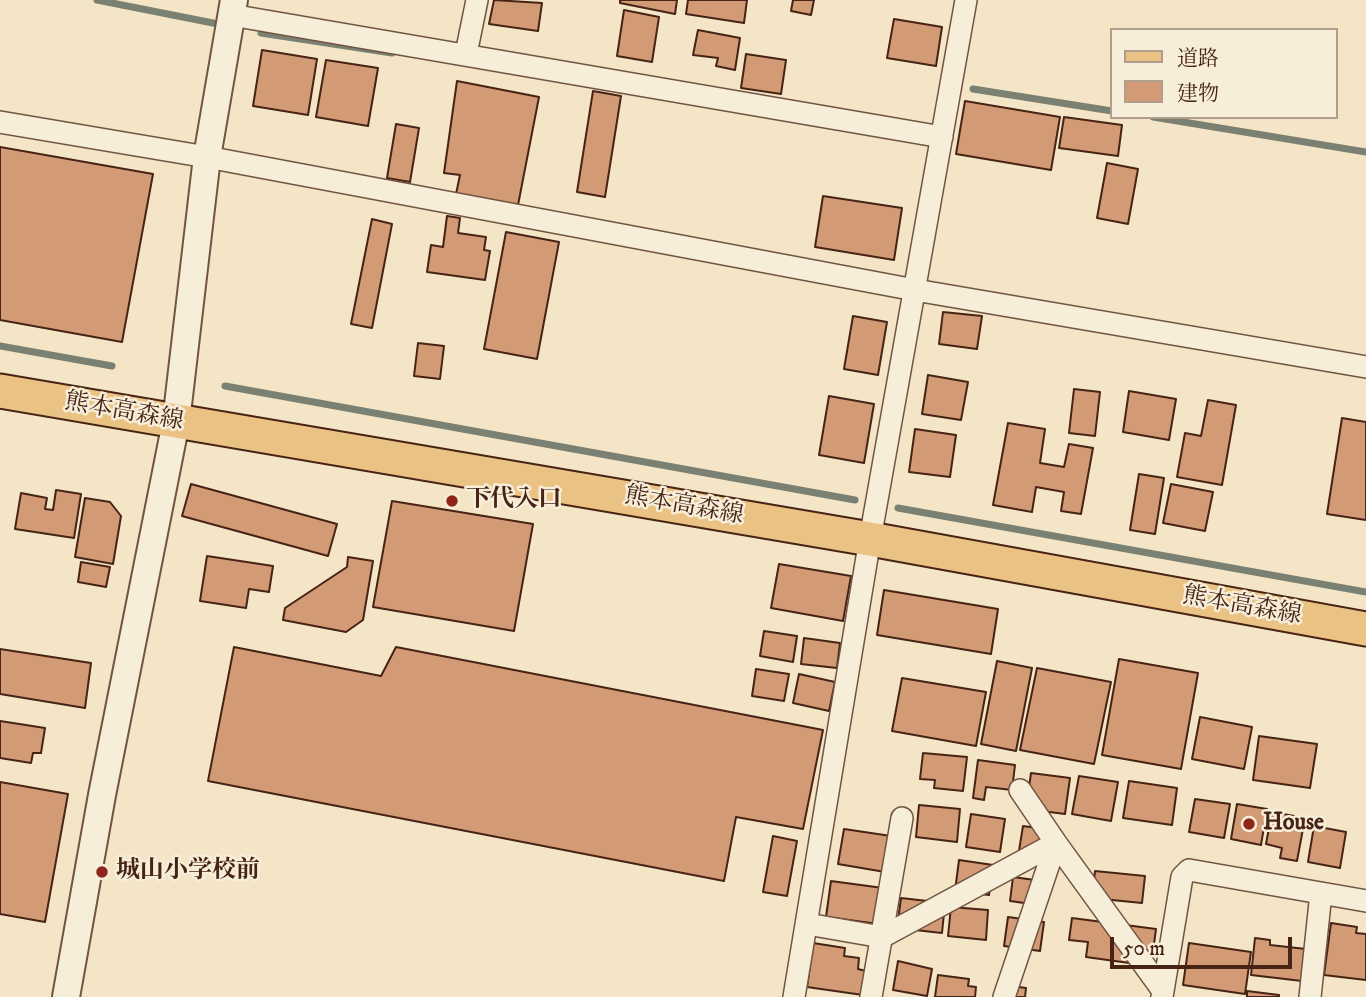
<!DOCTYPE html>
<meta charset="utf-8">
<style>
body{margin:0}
#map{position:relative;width:1366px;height:997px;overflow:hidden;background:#f3e5c6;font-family:"IM FELL DW Pica","Noto Serif JP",serif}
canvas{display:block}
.legend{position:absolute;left:1110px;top:28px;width:228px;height:91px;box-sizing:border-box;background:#f7eeda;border:2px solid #b19d8c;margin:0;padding:9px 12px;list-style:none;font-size:21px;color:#472316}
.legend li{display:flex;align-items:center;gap:14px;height:35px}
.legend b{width:35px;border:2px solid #b19d8c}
.scale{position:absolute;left:1110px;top:937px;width:182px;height:32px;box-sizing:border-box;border:4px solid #472316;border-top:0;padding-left:9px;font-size:21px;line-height:24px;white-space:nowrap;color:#472316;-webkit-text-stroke:5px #f7eeda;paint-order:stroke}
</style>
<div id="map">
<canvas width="1366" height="997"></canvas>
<ul class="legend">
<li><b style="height:9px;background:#eac283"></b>道路</li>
<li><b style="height:19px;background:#d29b75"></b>建物</li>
</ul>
<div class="scale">50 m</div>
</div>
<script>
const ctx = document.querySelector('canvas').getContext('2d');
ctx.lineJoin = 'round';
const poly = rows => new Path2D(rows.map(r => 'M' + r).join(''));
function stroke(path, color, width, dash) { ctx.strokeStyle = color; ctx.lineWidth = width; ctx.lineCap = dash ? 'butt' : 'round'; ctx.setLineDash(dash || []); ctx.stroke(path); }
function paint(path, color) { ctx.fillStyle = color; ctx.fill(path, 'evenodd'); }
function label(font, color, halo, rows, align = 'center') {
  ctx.font = font + ' "IM FELL DW Pica","Noto Serif JP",serif'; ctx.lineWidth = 5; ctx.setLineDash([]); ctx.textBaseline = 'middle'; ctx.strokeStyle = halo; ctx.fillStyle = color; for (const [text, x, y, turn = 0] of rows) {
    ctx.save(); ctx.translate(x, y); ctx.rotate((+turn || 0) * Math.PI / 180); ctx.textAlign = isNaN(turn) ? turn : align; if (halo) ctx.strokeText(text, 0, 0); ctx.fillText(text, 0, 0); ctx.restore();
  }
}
stroke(poly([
 [97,0,218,24],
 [261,33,392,53],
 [973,89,1112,111],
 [1153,117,1366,152],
 [0,346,112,366],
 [225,386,855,500],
 [898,508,1366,592]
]), '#7a8172', 7);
const building = poly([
 [494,0,542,3,538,31,489,24,494,0],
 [620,0,677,0,675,14,620,3,620,0],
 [688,0,747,0,744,23,686,14,688,0],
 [793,0,814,0,811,15,791,11,793,0],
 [624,10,659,17,652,62,617,56,624,10],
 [894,19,942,27,936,66,887,58,894,19],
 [698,30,740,38,735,70,716,66,718,58,693,55,698,30],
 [262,50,317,59,308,115,253,106,262,50],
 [746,54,786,60,781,94,741,88,746,54],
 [326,60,378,68,368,126,316,117,326,60],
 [457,81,539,97,518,205,456,194,460,175,444,173,457,81],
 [593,91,621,96,605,197,577,192,593,91],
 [965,101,1060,117,1051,170,956,154,965,101],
 [1064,117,1122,125,1118,156,1059,148,1064,117],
 [396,124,419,128,410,182,387,178,396,124],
 [0,147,153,174,122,342,0,320,0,147],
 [1107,163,1138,169,1128,224,1097,218,1107,163],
 [823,196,902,208,894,260,815,247,823,196],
 [447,216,460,218,458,233,486,237,484,250,490,251,485,280,427,272,431,245,443,247,447,216],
 [372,219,392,224,372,328,351,324,372,219],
 [506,232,559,242,537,359,484,349,506,232],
 [943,312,982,316,977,349,939,344,943,312],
 [853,316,887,322,878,375,844,369,853,316],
 [418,343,444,346,440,379,414,376,418,343],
 [928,375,968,382,961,420,922,414,928,375],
 [1074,389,1100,392,1095,436,1069,433,1074,389],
 [1129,391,1176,399,1169,440,1123,432,1129,391],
 [829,396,874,404,864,463,819,455,829,396],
 [1208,400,1236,405,1222,485,1177,477,1185,433,1201,436,1208,400],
 [1342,418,1366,422,1366,520,1327,514,1342,418],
 [1008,423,1045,429,1040,463,1064,467,1069,444,1093,448,1081,514,1061,511,1064,492,1036,487,1032,512,993,505,1008,423],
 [915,429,956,435,950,477,909,472,915,429],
 [1139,474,1164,478,1155,534,1130,530,1139,474],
 [191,484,337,524,328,556,182,516,191,484],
 [1171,484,1213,492,1205,531,1163,523,1171,484],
 [56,490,81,494,74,538,15,529,21,493,47,498,45,509,53,510,56,490],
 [85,498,110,502,121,516,113,564,75,557,85,498],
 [392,501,533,524,514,631,373,607,392,501],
 [207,556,273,566,269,592,249,589,246,608,200,601,207,556],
 [348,557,373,561,363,620,346,632,283,620,285,608,347,567,348,557],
 [81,562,110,567,106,587,78,582,81,562],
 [779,564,851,576,843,621,771,608,779,564],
 [884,590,998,609,991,654,877,635,884,590],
 [764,631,797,636,793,662,760,656,764,631],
 [804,638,840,643,837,668,801,664,804,638],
 [234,647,381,676,396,647,823,730,803,829,736,817,724,881,208,781,234,647],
 [0,649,91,663,85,708,0,694,0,649],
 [1119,659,1198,673,1181,769,1102,755,1119,659],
 [997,661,1032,668,1016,751,981,744,997,661],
 [1037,668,1111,682,1094,764,1020,750,1037,668],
 [756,669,789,674,784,701,752,696,756,669],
 [799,674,835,682,829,711,793,703,799,674],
 [902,678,986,692,976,746,892,731,902,678],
 [1200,717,1252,727,1244,769,1192,759,1200,717],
 [0,721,45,728,41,753,33,753,31,763,0,758,0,721],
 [1259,736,1317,744,1310,788,1253,780,1259,736],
 [923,753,967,757,963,791,934,788,935,780,920,779,923,753],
 [978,760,1015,765,1012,790,986,787,984,800,973,798,978,760],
 [1031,773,1070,778,1065,814,1026,809,1031,773],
 [1079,776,1118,782,1111,821,1072,814,1079,776],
 [1129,781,1177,788,1172,825,1123,818,1129,781],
 [0,782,68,794,45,922,0,914,0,782],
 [1195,799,1230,804,1224,838,1189,832,1195,799],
 [1237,804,1267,809,1261,845,1231,839,1237,804],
 [919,805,960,809,957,842,916,837,919,805],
 [1272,812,1305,818,1297,861,1280,858,1282,848,1266,844,1272,812],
 [971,814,1005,819,1000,852,966,847,971,814],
 [1023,826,1058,831,1053,868,1017,863,1023,826],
 [1314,826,1346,832,1340,868,1308,862,1314,826],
 [844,829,891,836,885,872,838,864,844,829],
 [773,836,797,841,787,896,763,892,773,836],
 [959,860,993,865,989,895,955,891,959,860],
 [1095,871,1145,876,1142,903,1092,898,1095,871],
 [1013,877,1049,882,1045,906,1010,901,1013,877],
 [831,881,883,888,879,924,826,917,831,881],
 [901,898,945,903,942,933,897,928,901,898],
 [951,907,988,910,986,940,948,936,951,907],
 [1008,917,1044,922,1040,951,1004,946,1008,917],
 [1072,918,1156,929,1151,966,1086,957,1088,942,1069,940,1072,918],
 [1331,923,1357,927,1356,933,1366,934,1366,980,1324,975,1331,923],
 [1255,938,1270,940,1270,945,1306,949,1302,981,1251,975,1255,938],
 [813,943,845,948,844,956,859,958,858,969,866,971,863,995,807,987,813,943],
 [1189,943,1251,952,1245,994,1183,985,1189,943],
 [898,961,932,969,927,996,893,990,898,961],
 [938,975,969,979,968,986,976,987,975,997,935,997,938,975],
 [997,984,1026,988,1025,997,996,997,997,984],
 [1247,991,1279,995,1279,997,1247,997,1247,991]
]);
paint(building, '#d29b75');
stroke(building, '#472316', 2);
const minor = poly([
 [231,15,942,137],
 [466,54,477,0],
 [0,122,207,157,915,290,1366,367],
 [807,924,882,937,1056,843,1163,991],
 [794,997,870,539,966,0],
 [871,997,902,818],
 [1004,997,1056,843,1020,790],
 [1162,997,1182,877,1189,870,1366,901],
 [1310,997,1321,893]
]);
const tertiary = poly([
 [66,997,102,795,176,422,207,157,234,0]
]);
const primary = poly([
 [0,391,870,539,1366,629]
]);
stroke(minor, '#725442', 24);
stroke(tertiary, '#725442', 30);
stroke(primary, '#472316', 37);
stroke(minor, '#f7eeda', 21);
stroke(tertiary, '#f7eeda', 26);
stroke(primary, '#eac283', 33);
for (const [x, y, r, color] of [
 [452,501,7,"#8f2418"],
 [1249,824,7,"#8f2418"],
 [102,872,7,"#8f2418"]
]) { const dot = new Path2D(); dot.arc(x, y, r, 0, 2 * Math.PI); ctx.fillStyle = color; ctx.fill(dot); stroke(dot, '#f7eeda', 2.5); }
label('24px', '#472316', '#f7eeda', [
 ["熊本高森線",124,413,10],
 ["熊本高森線",684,507,10],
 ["熊本高森線",1242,607,10]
]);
label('bold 24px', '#472316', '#f7eeda', [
 ["下代入口",466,501],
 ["House",1263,824],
 ["城山小学校前",116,872]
], 'left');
</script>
